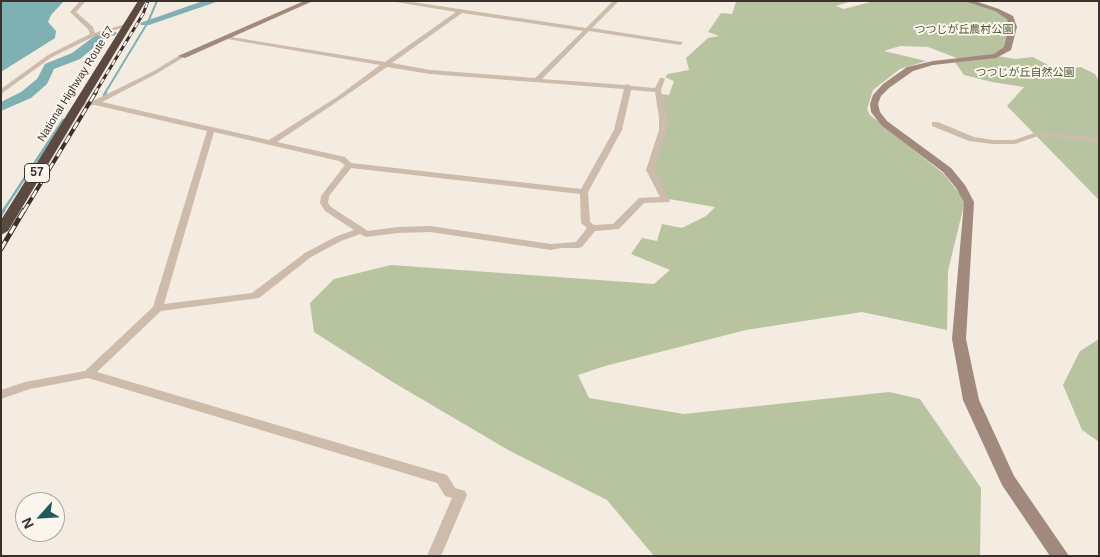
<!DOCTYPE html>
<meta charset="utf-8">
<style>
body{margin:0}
#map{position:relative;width:1100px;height:557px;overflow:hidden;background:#f4ebe1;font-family:Helvetica,sans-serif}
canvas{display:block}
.frame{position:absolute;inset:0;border:2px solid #3b302b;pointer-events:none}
.north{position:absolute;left:15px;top:492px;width:50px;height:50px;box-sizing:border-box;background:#fbf5ee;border:1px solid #aea6a0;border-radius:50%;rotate:244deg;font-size:14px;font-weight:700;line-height:20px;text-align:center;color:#3b302b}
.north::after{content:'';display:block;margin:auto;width:18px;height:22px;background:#1f5a5e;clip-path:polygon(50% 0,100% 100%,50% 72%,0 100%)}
</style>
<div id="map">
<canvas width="1100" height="557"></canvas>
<div class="frame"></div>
<div class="north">N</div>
</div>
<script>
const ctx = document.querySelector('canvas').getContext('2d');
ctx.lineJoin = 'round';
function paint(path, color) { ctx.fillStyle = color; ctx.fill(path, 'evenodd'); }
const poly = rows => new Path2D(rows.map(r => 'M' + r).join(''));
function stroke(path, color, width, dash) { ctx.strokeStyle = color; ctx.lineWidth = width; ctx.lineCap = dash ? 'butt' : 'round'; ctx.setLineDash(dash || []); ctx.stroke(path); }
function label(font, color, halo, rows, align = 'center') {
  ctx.font = font + ' Helvetica,"Noto Sans JP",sans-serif'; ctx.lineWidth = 4; ctx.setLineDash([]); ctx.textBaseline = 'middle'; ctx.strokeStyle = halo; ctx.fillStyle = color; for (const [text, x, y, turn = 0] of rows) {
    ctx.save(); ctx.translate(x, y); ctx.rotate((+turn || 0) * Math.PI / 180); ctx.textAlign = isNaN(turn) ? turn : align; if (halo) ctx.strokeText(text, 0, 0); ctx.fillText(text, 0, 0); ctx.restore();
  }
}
paint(poly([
 [728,1,852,1,836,6,844,9,874,1,967,1,989,7,1010,18,1008,48,997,56,1015,59,1033,57,1057,70,1081,67,1095,74,1099,81,1099,200,1007,106,1024,87,992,82,964,75,954,61,962,60,928,47,900,46,884,51,926,61,900,69,873,90,867,109,870,115,944,174,965,201,948,271,947,330,862,312,746,330,605,366,578,375,589,398,684,414,889,392,920,399,981,488,980,556,654,556,607,500,510,451,391,381,314,332,310,303,334,279,391,265,654,284,670,270,631,254,642,238,657,241,662,224,682,228,706,216,715,207,669,199,652,170,665,130,661,94,669,95,674,81,665,77,668,74,689,70,686,58,708,38,719,36,708,32,721,13,732,14,736,2],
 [1099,339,1099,442,1082,430,1063,385,1080,351]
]), '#b8c4a0');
paint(poly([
 [1,1,64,1,51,15,48,22,56,31,55,38,1,72]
]), '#7fb0b2');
stroke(poly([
 [105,93,148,22,157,1]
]), '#7fb0b2', 2);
stroke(poly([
 [104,95,106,92],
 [3,211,63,120]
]), '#7fb0b2', 2.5);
stroke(poly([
 [1,215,4,210]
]), '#7fb0b2', 3);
paint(poly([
 [203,1,219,1,149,25,141,25,140,23,203,1],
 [111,30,117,33,115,35,104,39,80,59,54,69,47,84,31,98,1,111,1,102,21,92,37,79,45,64,72,53,96,35,111,30]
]), '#7fb0b2');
paint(poly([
 [80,1,86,1,76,12,93,27,95,33,129,23,132,25,95,36,52,57,1,94,1,89,48,55,90,34,88,29,70,12,80,1],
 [390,1,406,1,586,28,613,1,619,1,592,28,682,42,682,44,680,45,589,31,542,79,625,85,628,84,631,86,655,88,660,78,664,78,665,79,661,90,667,117,667,130,654,170,670,200,669,202,644,203,619,229,595,231,582,247,579,248,561,248,551,250,430,232,398,233,366,237,360,234,341,241,311,257,259,298,161,311,97,372,447,475,455,488,465,491,467,495,441,556,427,556,452,498,445,496,437,483,88,378,30,389,1,399,1,390,25,382,85,371,153,307,207,131,95,105,79,107,75,105,76,103,93,101,152,72,182,54,184,55,184,57,156,74,102,102,269,140,337,97,380,65,227,39,225,38,225,36,385,62,456,12,390,1],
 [462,13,583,31,535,78,430,70,392,63,462,13],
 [387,67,430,74,624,89,614,130,581,189,351,163,345,157,277,142,341,99,387,67],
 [631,90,655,92,659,117,659,130,646,170,660,197,639,198,613,224,594,225,590,222,588,192,622,130,631,90],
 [214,132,339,161,345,165,321,196,320,203,325,211,354,230,335,237,305,253,252,293,164,304,214,132],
 [351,168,580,194,581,223,587,228,576,242,551,244,430,226,398,227,368,231,331,207,328,203,329,196,351,168],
 [932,122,938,122,974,137,993,140,1014,140,1037,132,1099,138,1099,142,1038,136,1015,144,993,144,969,141,932,126,932,122]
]), '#cdbbac');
paint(poly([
 [304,1,313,1,185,58,178,56,304,1],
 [964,1,975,1,999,9,1013,16,1017,27,1011,50,996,58,933,65,913,71,889,88,881,96,878,104,880,112,887,121,951,168,965,185,974,202,966,339,979,400,1014,476,1069,556,1050,556,1002,485,963,400,952,339,964,202,956,188,943,172,881,125,871,112,870,104,873,95,883,84,907,67,933,61,994,54,1004,47,1009,27,1007,19,995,11,964,1]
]), '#a18a7d');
paint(poly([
 [138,1,146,1,8,231,1,235,1,220,138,1]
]), '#5c4a42');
const railFar2 = poly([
 [95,93,143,14,148,1]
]);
const railFar1 = poly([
 [24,211,96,92]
]);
const rail = poly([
 [1,249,24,210]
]);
stroke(railFar2, '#3b302b', 3);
stroke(railFar1, '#3b302b', 4);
stroke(rail, '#3b302b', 5);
stroke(railFar2, '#fbf5ee', 2, [5.5]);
stroke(railFar1, '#fbf5ee', 2.5, [8]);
stroke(rail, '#fbf5ee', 3, [9]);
label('11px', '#4a5a2e', '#fbf5ee', [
 ["つつじが丘農村公園",964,30],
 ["つつじが丘自然公園",1025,73]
]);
label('11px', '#3b302b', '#fbf5ee', [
 ["National Highway Route 57",76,84,-58]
]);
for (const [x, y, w] of [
 [37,173,25]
]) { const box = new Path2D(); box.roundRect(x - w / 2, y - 9.5, w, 19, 4); ctx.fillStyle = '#fbf5ee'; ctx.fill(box); stroke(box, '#3b302b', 1); }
label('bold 12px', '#3b302b', null, [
 ["57",37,173]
]);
</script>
